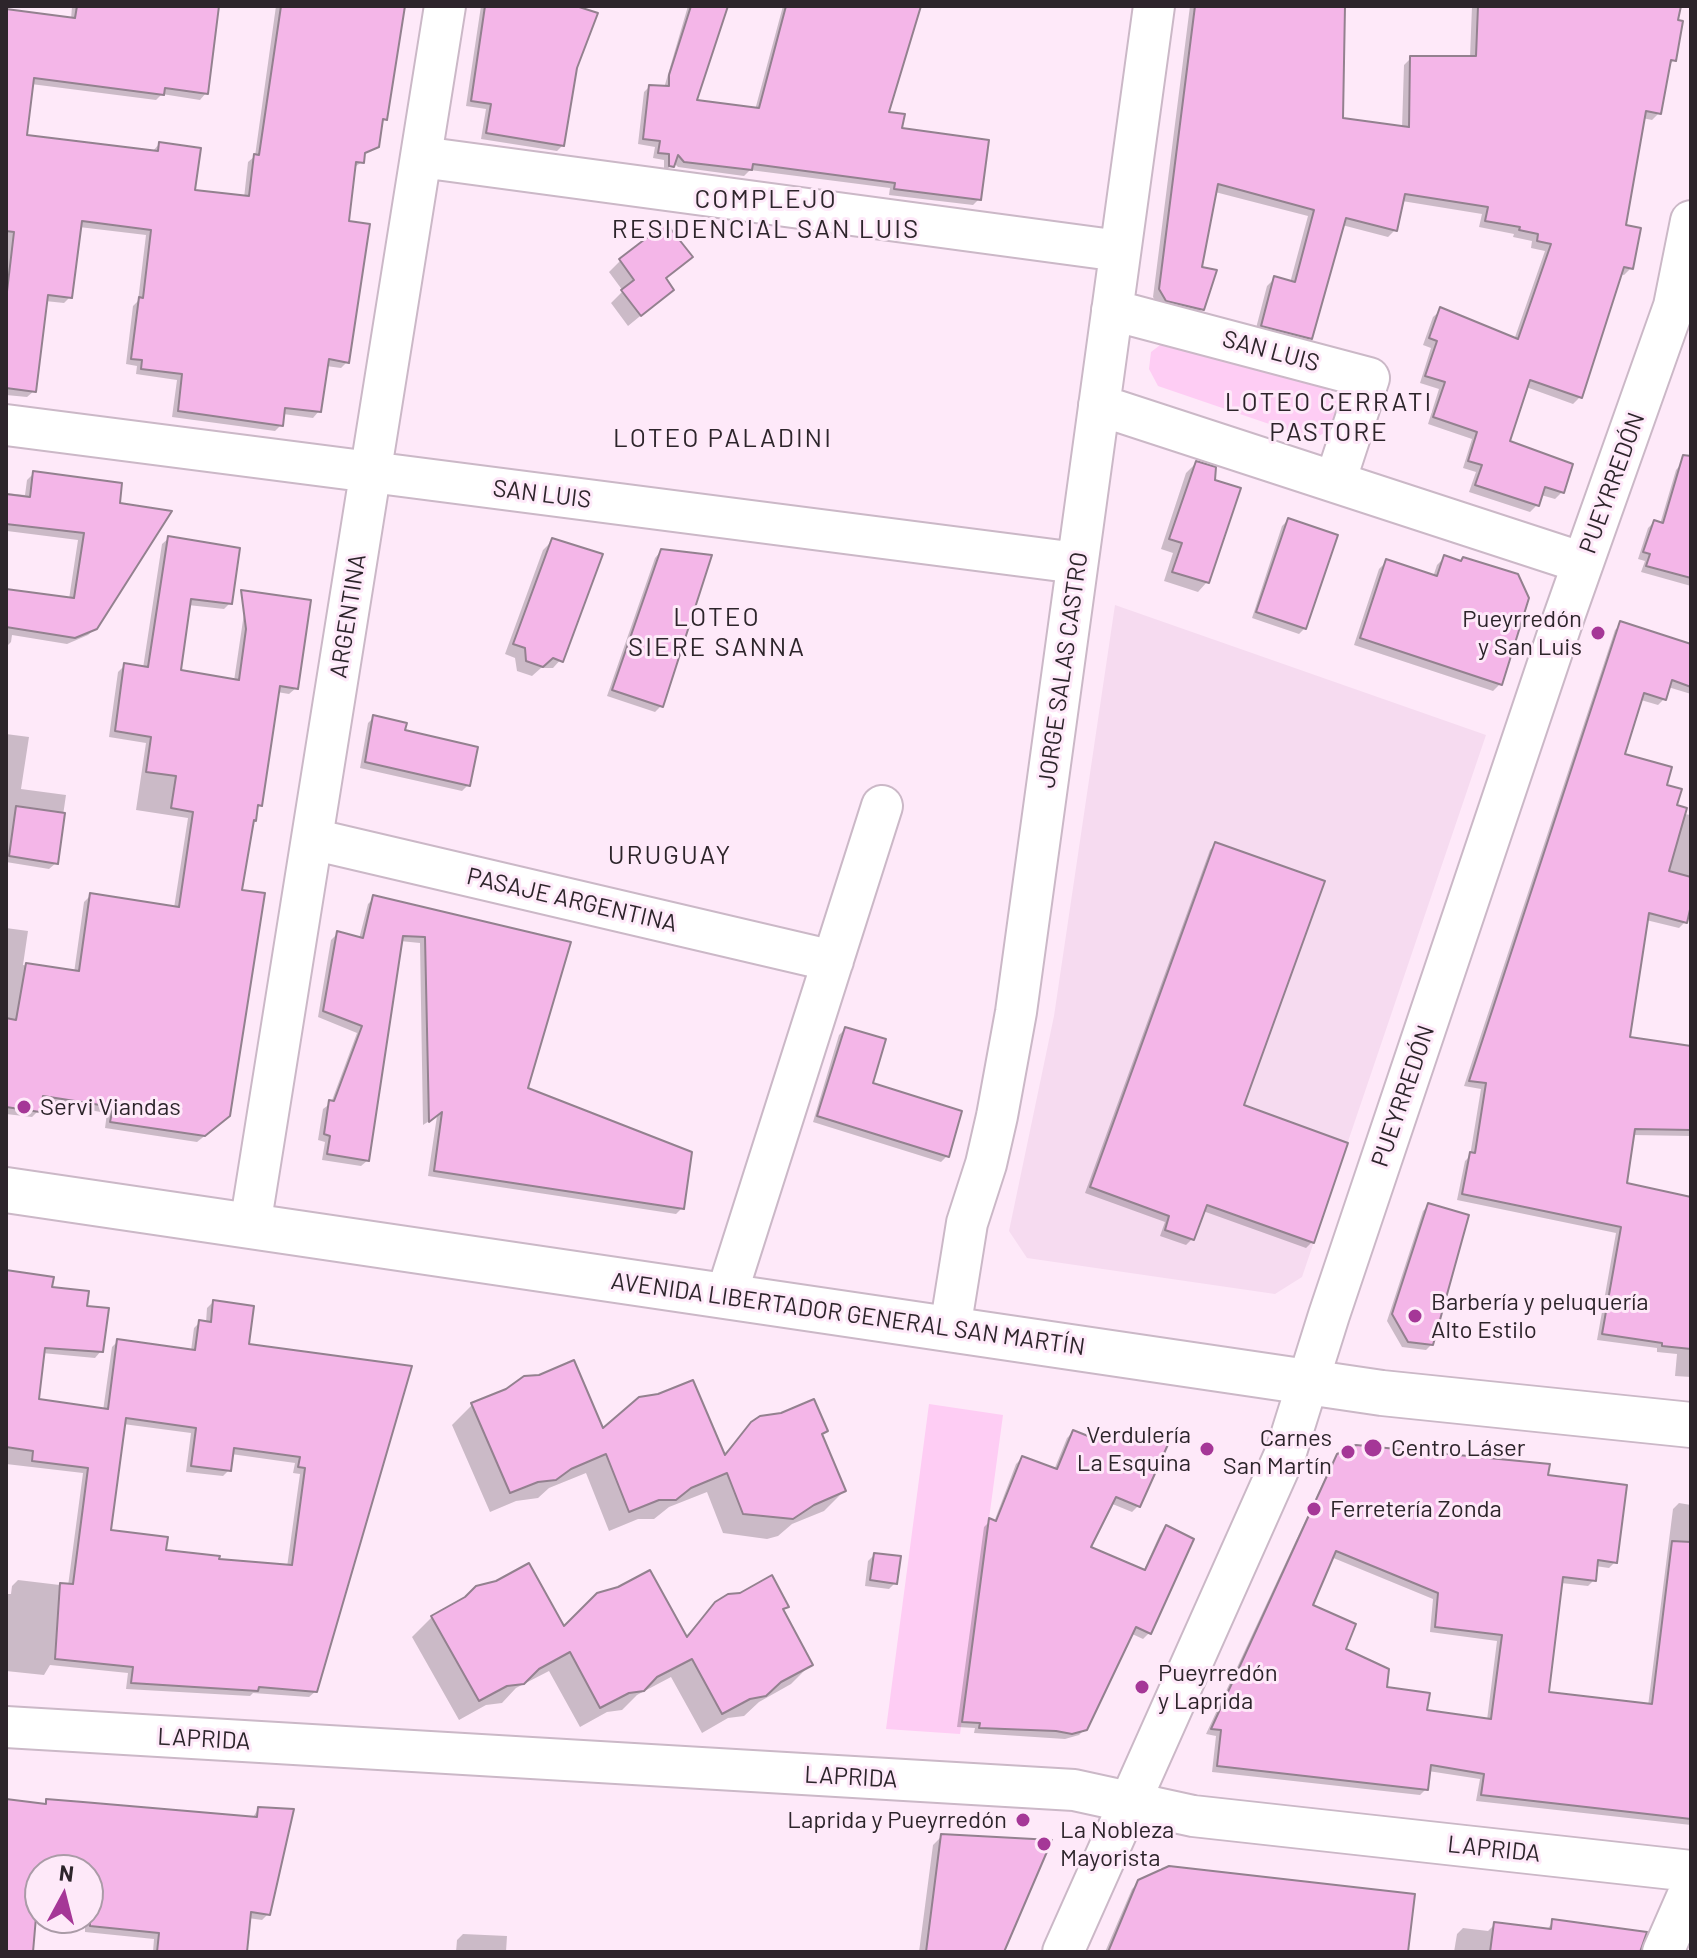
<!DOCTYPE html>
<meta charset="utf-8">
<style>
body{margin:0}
#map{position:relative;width:1697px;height:1958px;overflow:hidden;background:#fee9f9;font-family:Barlow,sans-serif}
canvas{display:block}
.frame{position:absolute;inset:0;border:8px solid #2d252b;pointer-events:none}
.north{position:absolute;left:24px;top:1854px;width:80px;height:80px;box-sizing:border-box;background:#fee9f9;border:2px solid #aa9ba7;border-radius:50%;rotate:7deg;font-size:22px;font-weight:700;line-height:32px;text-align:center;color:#2d252b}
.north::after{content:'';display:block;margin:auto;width:28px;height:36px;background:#a53797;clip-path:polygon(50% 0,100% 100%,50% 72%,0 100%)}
</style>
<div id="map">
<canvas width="1697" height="1958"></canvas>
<div class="frame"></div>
<div class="north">N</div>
</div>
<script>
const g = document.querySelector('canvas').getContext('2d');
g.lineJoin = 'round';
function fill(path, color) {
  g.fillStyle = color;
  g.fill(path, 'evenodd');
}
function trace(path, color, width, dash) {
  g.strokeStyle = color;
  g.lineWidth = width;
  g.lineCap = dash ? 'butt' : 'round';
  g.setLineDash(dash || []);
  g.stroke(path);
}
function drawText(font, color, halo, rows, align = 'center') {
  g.font = font + ' Barlow,sans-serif';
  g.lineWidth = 6;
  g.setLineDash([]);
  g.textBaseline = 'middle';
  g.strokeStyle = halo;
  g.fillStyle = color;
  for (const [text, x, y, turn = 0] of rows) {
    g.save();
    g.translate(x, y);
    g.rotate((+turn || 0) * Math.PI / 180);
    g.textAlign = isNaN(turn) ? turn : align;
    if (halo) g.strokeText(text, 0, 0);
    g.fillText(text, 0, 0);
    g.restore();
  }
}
const built = new Path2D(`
 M1115,605l371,130 -184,542 -27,17 -248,-36 -18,-27 45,-215z`);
const green = new Path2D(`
 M1164,342l166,44 9,16 -9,28 -17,9 -155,-53 -9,-17 2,-17z
 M929,1404l74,11 -43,319 -74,-5z`);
const shadow = new Path2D(`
 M72,6h144l-10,87 -6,7 -38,-6 -6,6 -125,-16 -6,52 128,15 6,-7 34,48 51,6 4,-36 7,-6 21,-150h127l-18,113 -5,4 -3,23 -15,10v6l-9,6 -6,55v139l-6,6 -15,-2 -7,45 -6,7 -30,-4 -2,11 -6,6 -103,-14 5,-37 -41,-6 1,-8 -11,-2 7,-58 5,-5 8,-66 -67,-8 -9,70 -6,6 -19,-2 -11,90 -7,6 -21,-2v-384l65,9z
 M481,6h88l6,62 -12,77 -6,6 -76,-12 5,-30 -20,-3z
 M688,6h38l-32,96 61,8 28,-104h135l-31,108 13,16 79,69 -6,6 -84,-10 1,-7 -140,-18 -6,6 -66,-9 -4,-4 -10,9v-12l-11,-2 2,-11 -17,-3 6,-52 6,-6 14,2z
 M1190,6h153l-2,114 61,8 2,-63 7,-7h59l2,-52h207l-5,54 -6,6 -9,47 -7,7 -10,-2 -18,108 7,42 -7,7 -4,-1 -40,123 -7,7 -47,-17 -19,56 55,49 -7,7 -14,-4 -4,10 -7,7 -61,-20 7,-20 -13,-4 9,-29 -44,-15 11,-35 -19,-6 11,-35 -8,-3 10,-28 8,-7 73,30 31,-89 -14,-3 1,-7 -19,-4 1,-3 -35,-7 3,-13 -80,-13 -7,29 -7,7 -46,-12 -31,113 -8,7 -48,-13 12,-46 7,-7 16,4 18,-67 -93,-24 -16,76 3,41 -7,8 -36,-10 -6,-10z
 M690,257l-26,23 8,10 -44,36 -17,-23 12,-12 -14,-19 11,-11z
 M1196,463l11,119 -9,10 -34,-11 9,-28 -12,-4 25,-76z
 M1682,463l9,3v120l-50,-14 4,-11 -7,-2 10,-31 6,-6 6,2 16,-54z
 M34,473l86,11 -24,144 -8,7 -21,9 -55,-9 -1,7 -5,5v-56l63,8 9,-59 -71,-9 -1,10v-48l19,2 2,-15z
 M1288,520l17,108 -6,6 -47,-16 30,-92z
 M169,538l61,65 -6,6 -36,-4 -9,67 55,9 12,-81 50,88 -7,6 -12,-2 -17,113 -5,5 -15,82 -19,231 -24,19 -92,-14 2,-15 -67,-11 -2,9 -6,6 -26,-3v-186l22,3 -5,34 51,8 10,-71 7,-7 83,13 14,-90 -52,-8 10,-67 -37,-6 9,-65 7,-7 18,3 19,-124z
 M553,540l10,117 -10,11h-12l-9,8 -15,-5 -2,-13 -10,-4 38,-104z
 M661,551v155l-6,6 -48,-16 48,-138z
 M1445,557l15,5 40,122 -7,7 -139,-46 25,-76 8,-8 46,16 4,-12z
 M1621,624l70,22v48l-23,-7 -4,12 -6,6 -17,-5 -19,56 43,31 9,20 10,7 7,1v95l-3,-1 -3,13 -6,6 -33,-8 -18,119 63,9v88l-59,-1 -8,49 67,15v178l-16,-1 2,-22 -20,-2v-4l-60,-8 19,-107 -159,-33 8,-39 5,-5 11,-67 -17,-3 151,-456z
 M374,717l94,68 -6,6 -102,-23 8,-45z
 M6,734l23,3 -8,52 45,6 -10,68 -7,6 -43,-7z
 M1216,844l25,263 104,37 -33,98 -6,6 -103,-37 -11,28 -6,6 -26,-9 5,-14 -80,-29 125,-343z
 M374,898l195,45 -43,147 156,118 -6,6 -248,-38 9,-60 -14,9 -3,-182 -20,-2 -32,219 -7,6 -39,-6 3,-18 -7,-2 5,-31 8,-6 26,-70 -39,-16 13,-77 6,-6 22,5 9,-35z
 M845,1029l26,55 76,72 -6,6 -128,-40 26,-87z
 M1429,1205l3,139 -6,6 -24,-3 -15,-26 36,-110z
 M6,1272l44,16 35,20 16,43 -6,7 -53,-5 -6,47 67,11 9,-64 6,-6 73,10 3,-23 6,-6 6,1 1,-15 6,-6 33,44 163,22 -93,323 -7,6 -56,-4 -3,3 -124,-7 2,-16 -78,-8 -6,10 -38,-4v-77h5l1,-8 6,-6 50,6 15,-113 -77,-9zM123,1424l68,9 -5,39 37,4 6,-6 2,-16 64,9 -2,10 7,1 -13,93 -70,-6 -53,-9 -55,-20z
 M472,1405l251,50 29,-32 74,8 -5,5 23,55 -20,20 -32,13 -14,12 -11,3 -44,-6 -16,-41 -38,15 -15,12h-16l-29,12 -23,-58 -37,15 -11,10 -22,3 -26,11 -38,-87z
 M1097,1431l41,75 -6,6 -22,-9 -21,45 54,24 17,-38 6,-6 -17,105 -6,6 -13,-6 -45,96 -6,6 -14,4 -91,-6 1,-5 -18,-1 27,-200 6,-6 4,1 22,-58 6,-6 32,12 13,-32 6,-6 16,7z
 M1338,1456l208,21 69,85 -6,6 -14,-2 -1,14 -6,6 -27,-3 -15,110 102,13 25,-197 6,-6 12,2v320l-215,-24 4,-22 -52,-8 -2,18 -6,6 -208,-23 4,-36 -10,-2 126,-271zM1331,1557l102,42 -3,33 67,9 -10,79 -62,-9 -40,-23 -42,-38 -33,-44z
 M874,1555l21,28 -6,6 -24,-3 3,-25z
 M716,1603l70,3 -4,5 29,53 -20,20 -32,18 -15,14 -16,2 -26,15 -31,-56 -34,18 -15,15 -15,2 -27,15 -31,-56 -33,17 -14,15 -16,2 -27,15 -47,-83 20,-20 253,20z
 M6,1800l37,6 4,-5 205,18 6,-10 10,105 -6,6 -14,-2 -3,34h-92l1,-13 -69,-7v-7l-52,-3 -27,-36zM40,1870h48v48h-48z
 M942,1836l60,116h-83l14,-107z
 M1139,1882l151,70h-185l27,-63z
 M1553,1921l64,31h-163l3,-18 6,-6 25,3 7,-7 52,6z
 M463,1934l44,2 -1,16h-50l1,-12z`);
const building = new Path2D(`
 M77,6h142l-11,88 -43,-6 -1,7 -130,-17 -7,57 131,16 1,-9 42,6 -6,42 54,6 5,-42 5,1 22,-149h124l-18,114 -4,-1 -4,28 -14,6 -1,10 -8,-1 -7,59 21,3 -21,139 -20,-4 -8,53 -36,-4 -2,18 -105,-15 4,-37 -41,-5 1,-9 -11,-1 8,-62 4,1 8,-68 -69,-9 -10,77 -24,-3 -12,97 -30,-4v-88l8,-68 -8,-1v-222l69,9z
 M485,6h91l22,7 -21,55 -13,78 -78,-13 5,-29 -20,-3z
 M691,6h37l-31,94 62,8 27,-102h135l-32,106 16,2 -3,14 87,12 -8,60 -87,-11 1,-6 -142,-19 -1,6 -68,-8 -6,-7 -4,12 -5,-1v-12l-11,-1 2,-12 -17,-2 6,-54 20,1v-11z
 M1195,6h150l-2,112 66,9 1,-71h66l2,-50h203l-3,14 5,1 -7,40 -5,-1 -10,54 -15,-3 -20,114 15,3 -8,41 -9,-2 -42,131 -52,-18 -20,61 63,23 -9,29 -19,-6 -6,19 -64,-21 7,-20 -14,-4 9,-29 -44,-15 12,-35 -20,-6 12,-35 -8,-3 11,-31 78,32 33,-95 -14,-3 1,-7 -19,-4 1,-3 -35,-6 3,-14 -83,-13 -8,37 -51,-13 -34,121 -51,-13 13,-50 21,6 19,-72 -96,-26 -16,83 15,3 -13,40 -38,-9 -7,-12z
 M666,223l27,34 -27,21 8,12 -33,26 -20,-26 13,-10 -15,-21z
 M1683,455l8,1v122l-45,-12 4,-12 -7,-2 11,-32 9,3z
 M1196,461l20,6 -1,13 26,8 -32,95 -37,-11 10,-29 -13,-4z
 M33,471l89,12 -2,20 52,8 -75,118 -22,9 -69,-11v-38l68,9 10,-65 -78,-9v-30l24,3z
 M1288,518l50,17 -32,94 -50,-17z
 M168,536l72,12 -8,56 -41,-5 -10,71 58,10 7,-51 -5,-39 70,10 -13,89 -18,-3 -18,120 -4,-1 -2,16 -2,-1 -12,70 23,3 -35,223 -25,20 -95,-14 3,-15 -70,-11 -3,16 -34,-5v-89l10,2 10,-57 53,8 11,-78 89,14 14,-95 -22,-4 5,-32 -30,-4 5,-35 -36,-6 9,-68 24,4z
 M552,538l51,16 -40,108 -10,-4 -10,9 -17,-6 -1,-13 -12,-4z
 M661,549l51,6 -49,152 -51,-17z
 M1444,555l17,6 2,-4 55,17 11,24 -27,87 -142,-47 26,-79 51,17z
 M1620,621l71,23v43l-19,-7 -6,20 -22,-7 -19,61 47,13 -5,18 15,4 -5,16 10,3 -18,63 22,6v28l-4,18 -38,-10 -19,124 61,9v84l-56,-1 -8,54 64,14v152l-29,-3v-3l-60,-9 19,-107 -159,-33 8,-42 5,1 11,-70 -17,-2z
 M373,715l34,8 -2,7 73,17 -8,39 -105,-24z
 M16,806l49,7 -7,51 -49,-8z
 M1215,842l110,39 -81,224 104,38 -34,100 -107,-38 -13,35 -29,-10 4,-14 -79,-29z
 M373,895l198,47 -43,146 164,64 -8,57 -250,-38 8,-59 -13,10 -4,-185 -22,-1 -34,225 -42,-7 3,-18 -6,-2 5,-34 5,1 28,-75 -39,-15 14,-80 26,7z
 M845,1027l41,12 -13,44 89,28 -13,46 -132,-41z
 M1428,1203l41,12 -36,130 -25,-3 -16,-28z
 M6,1270l48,7 -2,10 37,4 -2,15 22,2 -6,44 -58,-4 -6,51 69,10 9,-70 78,11 4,-30 12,2 2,-22 41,6 -5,38 163,22 -95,326 -58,-5 -1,4 -127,-8 2,-16 -78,-8 5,-76 13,1 15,-116 -56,-7 1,-10 -27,-4zM126,1418l70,10 -5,38 40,5 3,-23 66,9 -2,10 7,1 -13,97 -73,-6 1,-3 -54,-6 2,-13 -57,-7z
 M574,1360l29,68 36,-31 19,-3 35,-14 32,75 26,-33 9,-6 21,-3 33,-14 14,32 -6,3 24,57 -32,14 -21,14 -50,-5 -16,-41 -36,15 -15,12h-17l-30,12 -23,-58 -35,15 -15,11 -18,2 -28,11 -39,-90 35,-14 18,-13 15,-1z
 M1096,1429l74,11 -30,67 -24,-10 -25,50 54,23 21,-45 28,14 -43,95 -15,-7 -49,103 -15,4 -16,-3 -77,-3 1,-5 -18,-1 27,-204 7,3 26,-65 35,13 16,-39 20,8z
 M1356,1445l194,19 -2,11 79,10 -10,78 -19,-3 -2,21 -33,-4 -14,115 103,12 20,-163 19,1v277l-210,-24 3,-21 -53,-9 -3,25 -211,-24 4,-36 -10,-1 126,-275zM1336,1551l102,42 -3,34 67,8 -11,84 -64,-9 3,-17 -43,-6 2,-18 -43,-20 10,-25 -43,-19z
 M874,1553l27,3 -4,28 -27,-4z
 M529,1563l35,63 33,-33 21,-6 32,-17 37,67 28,-35 13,-8 12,-1 32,-18 17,32 -6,2 30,56 -32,17 -15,14 -16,3 -28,15 -30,-55 -35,18 -13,14 -15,2 -29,15 -30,-56 -31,17 -15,15 -17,2 -28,15 -48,-85 34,-19 11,-11 20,-5z
 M6,1799l40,5v-5l37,3 174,15 1,-10 36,2 -24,106 -19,-3 -4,40h-90l2,-19 -69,-7v-6l-34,-2h32v-48h-48v47h-4l-3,35h-27z
 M941,1834l111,6 -48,112h-78z
 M1169,1866l246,28 -7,58h-300l30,-72z
 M1552,1919l95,13 -7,20h-150l4,-30 57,7z`);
const minor = new Path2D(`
 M421,157l699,94
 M1112,310l257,68 -34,104
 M1099,405l484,158
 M6,425l1071,138
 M312,839l521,122
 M250,1226l195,-1220
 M726,1296l156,-490
 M950,1329l17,-106 19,-59 11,-48 19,-104 138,-1006
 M6,1727l1068,63 119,26 498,55
 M1063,1952l223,-500 43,-137 232,-690 113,-319 17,-85
 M1663,1952l28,-64`);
const major = new Path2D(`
 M6,1190l1376,203 309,32`);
const markers = [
 [1598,633,8,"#a53797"],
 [24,1107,8,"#a53797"],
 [1415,1316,8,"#a53797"],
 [1373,1448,10,"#a53797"],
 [1207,1449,8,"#a53797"],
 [1348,1452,8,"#a53797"],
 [1314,1509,8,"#a53797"],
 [1142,1687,8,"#a53797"],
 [1023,1820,8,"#a53797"],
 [1044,1844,8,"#a53797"]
];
const streetNames = [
 ["SAN LUIS",1271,351,15],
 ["PUEYRREDÓN",1612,483,-70],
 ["SAN LUIS",542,494,7],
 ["ARGENTINA",348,616,-81],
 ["JORGE SALAS CASTRO",1063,670,-82],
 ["PASAJE ARGENTINA",572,900,13],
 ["PUEYRREDÓN",1403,1096,-71],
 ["AVENIDA LIBERTADOR GENERAL SAN MARTÍN",848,1314,8],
 ["LAPRIDA",204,1739,3],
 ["LAPRIDA",851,1777,3],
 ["LAPRIDA",1494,1849,6]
];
const poiNames = [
 ["Pueyrredón",1582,619,"right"],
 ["y San Luis",1582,647,"right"],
 ["Servi Viandas",40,1107],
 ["Barbería y peluquería",1431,1302],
 ["Alto Estilo",1431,1330],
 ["Verdulería",1191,1435,"right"],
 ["La Esquina",1191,1463,"right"],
 ["Carnes",1332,1438,"right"],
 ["San Martín",1332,1466,"right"],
 ["Centro Láser",1391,1448],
 ["Ferretería Zonda",1330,1509],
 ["Pueyrredón",1158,1673],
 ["y Laprida",1158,1701],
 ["Laprida y Pueyrredón",1007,1820,"right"],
 ["La Nobleza",1060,1830],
 ["Mayorista",1060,1858]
];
const neighbourhoodNames = [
 ["COMPLEJO",766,199],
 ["RESIDENCIAL SAN LUIS",766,229],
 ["LOTEO CERRATI",1329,402],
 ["PASTORE",1329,432],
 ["LOTEO PALADINI",723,438],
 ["LOTEO",717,617],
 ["SIERE SANNA",717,647],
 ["URUGUAY",670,855]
];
fill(built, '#f6dbf0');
fill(green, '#fecdf4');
fill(shadow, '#0003');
fill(building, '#f4b6e8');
trace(building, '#93818f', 2);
trace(minor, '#cbb8c7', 44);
trace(major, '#cbb8c7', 48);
trace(minor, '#fff', 40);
trace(major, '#fff', 44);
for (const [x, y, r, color] of markers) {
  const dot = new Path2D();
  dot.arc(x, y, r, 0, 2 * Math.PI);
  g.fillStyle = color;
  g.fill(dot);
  trace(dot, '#fee9f9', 3);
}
drawText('24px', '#2d252b', '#fee9f9', streetNames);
drawText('24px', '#2d252b', '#fee9f9', poiNames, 'left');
g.letterSpacing = '2px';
drawText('26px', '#2d252b', '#fee9f9', neighbourhoodNames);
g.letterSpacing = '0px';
</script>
